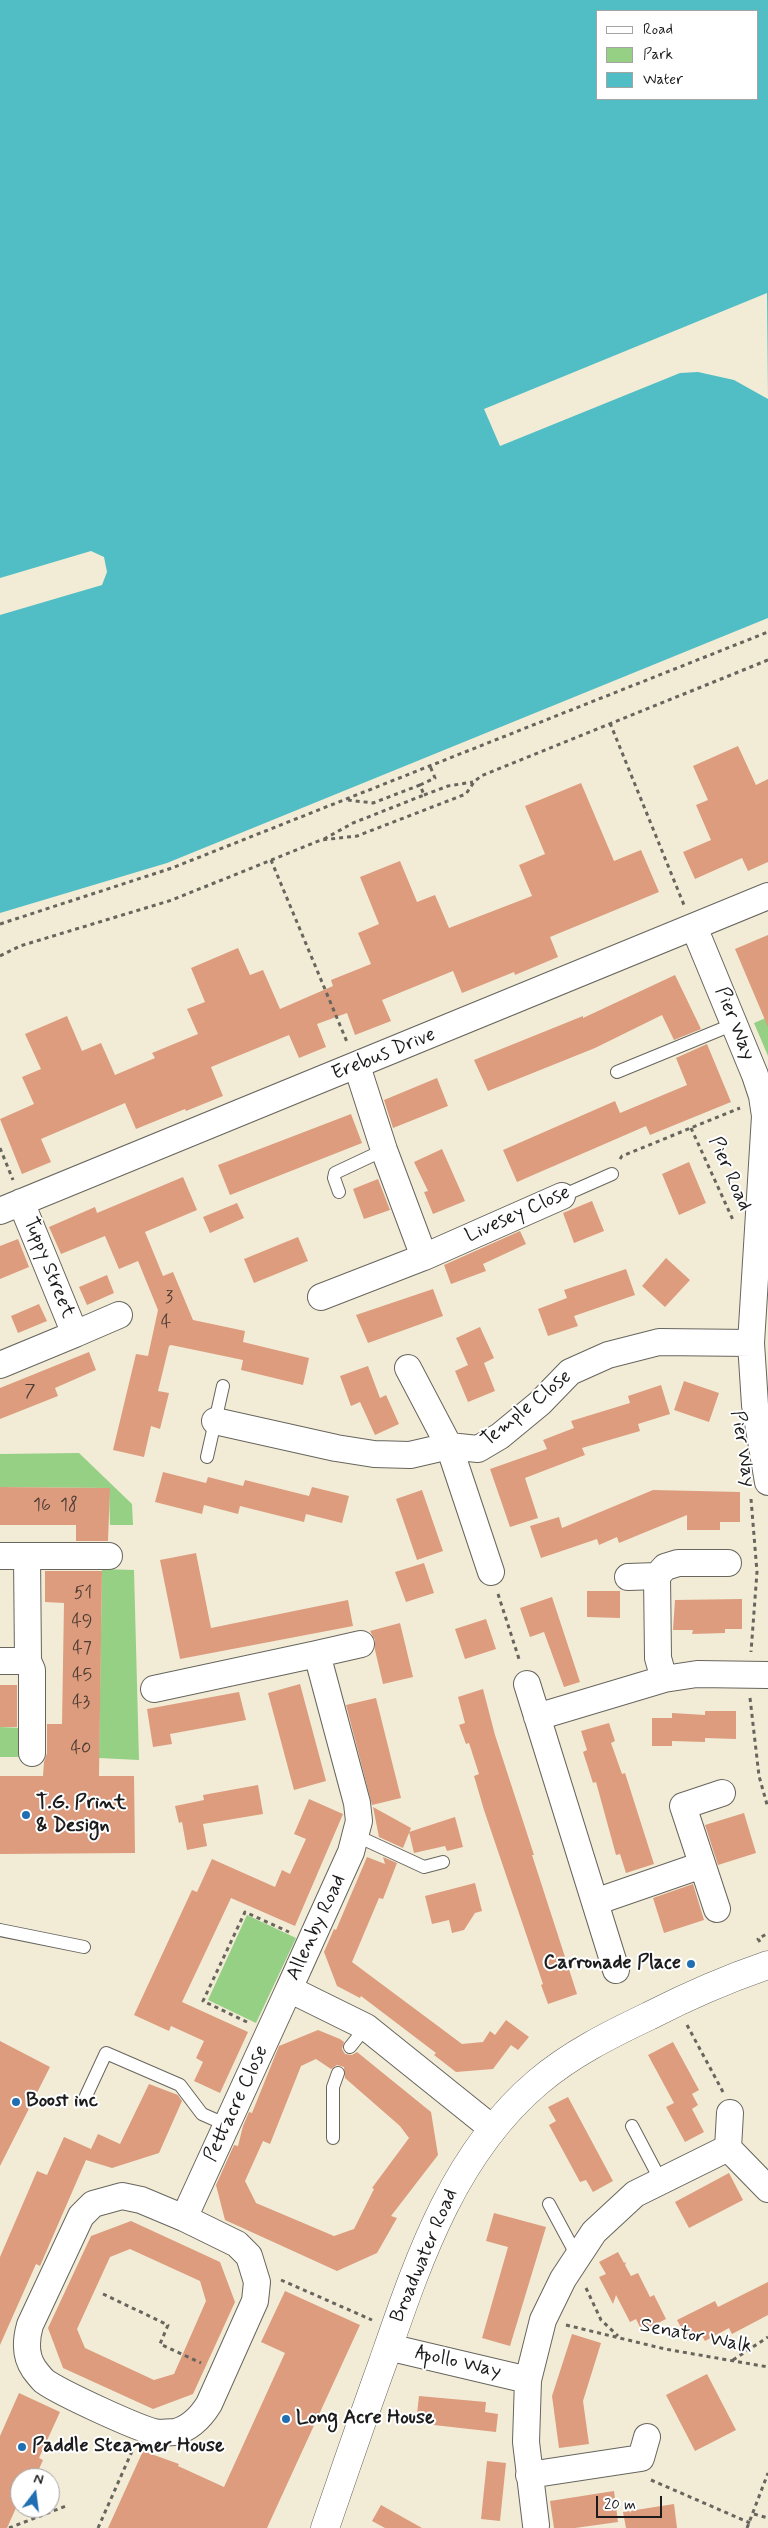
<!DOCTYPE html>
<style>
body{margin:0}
#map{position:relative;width:768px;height:2528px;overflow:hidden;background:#f2ecd7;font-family:Mynerve,sans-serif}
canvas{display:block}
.legend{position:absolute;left:596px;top:10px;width:162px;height:90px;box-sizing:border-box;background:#fff;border:1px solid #a4a4a4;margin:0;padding:6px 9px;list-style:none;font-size:15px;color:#1c1c1c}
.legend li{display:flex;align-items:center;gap:10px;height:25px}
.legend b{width:25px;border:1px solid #a4a4a4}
.north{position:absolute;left:10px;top:2468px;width:50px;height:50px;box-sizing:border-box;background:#fff;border:1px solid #a4a4a4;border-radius:50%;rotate:15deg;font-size:14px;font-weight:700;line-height:20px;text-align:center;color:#1c1c1c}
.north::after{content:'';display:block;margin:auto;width:18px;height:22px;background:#1f6fb2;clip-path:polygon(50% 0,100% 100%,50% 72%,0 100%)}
.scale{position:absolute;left:596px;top:2496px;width:66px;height:22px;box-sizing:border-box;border:2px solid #1c1c1c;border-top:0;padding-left:6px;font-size:15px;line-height:18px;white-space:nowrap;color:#1c1c1c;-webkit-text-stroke:4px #fff;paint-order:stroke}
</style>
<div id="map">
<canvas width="768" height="2528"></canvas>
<ul class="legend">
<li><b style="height:6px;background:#fff"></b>Road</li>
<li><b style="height:14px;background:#95d085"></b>Park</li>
<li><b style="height:14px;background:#50bec4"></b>Water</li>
</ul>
<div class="north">N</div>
<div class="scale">20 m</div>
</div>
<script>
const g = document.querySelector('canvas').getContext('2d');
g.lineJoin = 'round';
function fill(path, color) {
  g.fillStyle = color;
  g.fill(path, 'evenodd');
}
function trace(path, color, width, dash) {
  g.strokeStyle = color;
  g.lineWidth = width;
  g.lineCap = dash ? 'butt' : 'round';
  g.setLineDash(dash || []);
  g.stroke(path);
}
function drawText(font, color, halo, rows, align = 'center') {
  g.font = font + ' Mynerve,sans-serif';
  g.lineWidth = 4;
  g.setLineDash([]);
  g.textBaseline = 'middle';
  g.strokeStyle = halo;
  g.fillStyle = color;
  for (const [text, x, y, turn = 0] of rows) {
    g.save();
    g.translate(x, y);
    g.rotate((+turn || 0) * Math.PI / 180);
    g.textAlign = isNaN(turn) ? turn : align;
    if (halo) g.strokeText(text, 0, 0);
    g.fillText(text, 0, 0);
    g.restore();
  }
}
const green = new Path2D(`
 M768,1017v39l-14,-33z
 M79,1453l53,51 1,21h-23l-1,-37 -109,-1v-33z
 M102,1569l32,1 5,190 -40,-2z
 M0,1727l22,1 -1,29h-21z
 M247,1915l49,23 -40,85 -48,-23z`);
const water = new Path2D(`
 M0,0h768v618l-601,245 -167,50zM597,11h160v88h-160z`);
const pier = new Path2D(`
 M767,293l1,106 -34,-19 -36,-8 -18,1 -180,73 -16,-37z
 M91,551l13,6 3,15 -5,13 -102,30v-37z`);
const building = new Path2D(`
 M738,746l18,39 12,-6v83l-20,9 -6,-13 -47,21 -12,-27 28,-12 -15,-35 12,-5 -15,-34z
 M581,783l33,78 27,-11 18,42 -109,45 8,20 -43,18 -1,-3 -52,21 -9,-22 -71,29 9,21 -36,14 -8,-22 -30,11 9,23 -27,11 -10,-23 -78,32 12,29 -37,15 -1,-2 -49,20 -11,-26 -84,36 10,23 -29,12 -22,-55 34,-15 -12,-27 19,-8 -16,-35 42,-18 15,35 19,-8 14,32 40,-17 -3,-5 46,-19 -11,-25 18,-7 -14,-34 47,-20 12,27 13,-5 17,39 53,-23 -2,-6 40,-16 -13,-31 21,-9 -19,-47 40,-16 17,41 18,-7 14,33 83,-32 -13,-31 26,-11 -20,-48z
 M768,935v92l-33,-78z
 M675,975l26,54 -27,11 -12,-25 -67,33 -107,43 -14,-31 109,-44v2z
 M707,1044l24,58 -81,33 -4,-9 -129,56 -14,-32 112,-49 5,12 67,-28 -11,-27z
 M437,1078l11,28 -55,22 -9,-28z
 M351,1114l11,29 -132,52 -12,-30z
 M442,1149l23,52 -32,13 -9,-22 4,-1 -14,-29z
 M689,1162l17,41 -27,12 -17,-41z
 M183,1177l14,33 -52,22 18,44 10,-4 20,48 52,11 -2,11 66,16 -6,27 -62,-15 2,-10 -72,-15 -2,1 -11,45 11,2 -9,36 -9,-3 -7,31 -31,-7 23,-96 12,2 10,-46 -20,-49 -19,8 -14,-33 -44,18 -12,-27 46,-20 2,6z
 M378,1179l12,31 -26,9 -11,-30z
 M592,1201l12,30 -30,12 -11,-30z
 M237,1203l7,15 -34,15 -7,-16z
 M520,1231l6,13 -43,20 3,7 -35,13 -7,-19z
 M298,1237l10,24 -54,22 -10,-24z
 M18,1239l11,28 -29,12v-33z
 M666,1258l24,22 -25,27 -23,-21z
 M626,1269l9,26 -61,21 4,10 -30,10 -10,-27 29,-11 -3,-8z
 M107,1275l7,18 -27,12 -8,-18z
 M433,1289l10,27 -75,27 -12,-28z
 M39,1304l8,17 -29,12 -7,-17z
 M480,1327l14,31 -10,5 11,28 -27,11 -13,-31 13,-6 -12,-27z
 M89,1352l7,18 -41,18 3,8 -58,23v-31z
 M368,1366l12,32 6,-3 13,29 -24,11 -15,-33 -9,4 -11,-30z
 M684,1381l35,12 -10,29 -35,-12z
 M661,1385l9,29 -32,10 2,7 -58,17 3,7 -60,23 13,40 -28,9 -20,-58 57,-20 -4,-9 31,-12 -3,-7 59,-18 -2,-7z
 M163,1472l43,11 2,-6 35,9 2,-6 64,16 3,-9 37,9 -7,27 -36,-9 -2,8 -64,-16 -2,8 -34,-9 -2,9 -47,-12z
 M0,1487l110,1 -2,53h-32v-16h-76z
 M422,1490l21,61 -26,9 -21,-61z
 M653,1490l87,2v30h-20v8h-33v-15l-68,28 -2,-6 -18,8 -2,-6 -56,19 -11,-32 29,-9 3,11z
 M196,1553l15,75 137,-28 5,26 -173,33 -20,-99z
 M424,1563l10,30 -28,9 -11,-30z
 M45,1571h57l-3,205h35l1,77 -135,1v-78h43l1,-14 3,-9v-29h15l2,-121 -19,-1z
 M587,1591h33v27l-33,-1z
 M552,1597l28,85 -16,5 -20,-55 -14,5 -10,-29z
 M742,1599v30h-17v4l-33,1 1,-4h-20l2,-30z
 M486,1619l10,30 -31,10 -10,-30z
 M400,1623l13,54 -30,7 -8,-34v-10l-5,-9z
 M300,1684l26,97 -32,9 -26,-97z
 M0,1685h17v42h-17z
 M483,1689l12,46 39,120h-2l45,139 -29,10 -7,-19 2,-1 -59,-174 -10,-34 5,-2 -10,-31 -3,1 -7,-19 6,-2 -7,-26z
 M239,1692l7,28 -76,14 2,10 -19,3 -6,-38z
 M376,1698l25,100 -29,7 -26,-100z
 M705,1711h31v28l-31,-1v4l-33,-1v5h-20v-28h20v-5l33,2z
 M609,1723l6,18 -4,2 11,31 3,-1 29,91 -28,9 -6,-19 -4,1 -20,-73 -3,1 -10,-31 4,-2 -6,-19z
 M258,1785l5,29 -60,10 4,22 -20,4 -5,-28 -3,1 -4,-17 29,-6 -1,-5z
 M309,1799l34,15 -48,112 -64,-28 -49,104 66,30 -28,61 -26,-12 9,-19 -7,-4 8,-17 -33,-15 -2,5 -35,-16 58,-125 5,2 15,-33 63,28 7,-17 8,4 16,-35 -12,-5z
 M373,1807l38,21 -8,20 -24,-11z
 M744,1813l12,40 -38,12 -13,-40z
 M455,1817l8,30 -16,4 -2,-5 -31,7 -5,-21z
 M367,1857l18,7 -2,-7 14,6 -14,36 -4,-1 -27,64 110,82 21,-2 7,-11 5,4 11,-15 23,17 -11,13 -7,-5 -18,24 -37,3 -22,-17 2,-2 -75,-57 -1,2 -23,-12 -13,-34 10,-23 2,1z
 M475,1883l7,28 -7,2 -11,17 -12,3 -3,-13 -17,4 -7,-28z
 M693,1884l11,36 -40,13 -11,-35z
 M318,2030l22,9 4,3 -2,7 3,5 7,1 5,-3 74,60 7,43 -47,61 6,2 -20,35 -40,18 -112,-51 -9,-35 18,-40 4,1 5,-20 6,-14 3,1 27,-67zM316,2059l15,10 6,-4 7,2 1,11 55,48 9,12 -37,50 2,1 -20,40 -20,7 -78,-33 -11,-22 18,-40 7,3 31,-78z
 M0,2041l50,26 -50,99z
 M673,2042l26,48 -7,4 6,11 -6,4 12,23 -19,10 -19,-35 8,-4 -26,-48z
 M149,2084l29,11 4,6 -23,52 -47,15 -26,-8 -46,106 -4,-2 -36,81v-88l37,-86 10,4 17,-38 27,12 7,-15 22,10z
 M568,2097l45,84 -20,11 -7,-12 -6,2 -31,-57 7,-4 -8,-14z
 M729,2173l14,27 -54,28 -14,-26z
 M494,2213l52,14 -36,119 -28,-8 26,-91 -22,-6z
 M131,2221l89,41 15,40 -42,92 -40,15 -90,-41 -15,-40 43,-92zM130,2249l70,32 6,20 -32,73 -20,6 -69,-32 -8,-19 33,-72z
 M618,2252l6,11 2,-1 -1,3 6,11 7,-3 12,24 4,-2 12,24 -24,12 -6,-12 -6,3 -14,-27 -3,9 -14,-27 7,-3 -7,-12z
 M768,2282v33l-36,19 -3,-6 -24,13 -4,-7 -13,7 -11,-21 38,-19 3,6z
 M285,2291l75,34 -93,203h-159l35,-77 36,13 -1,2 46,21 61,-134 -24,-11z
 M572,2334l29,9 -18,58 6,43 -30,4 -7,-52z
 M707,2374l29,56 -41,21 -29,-56z
 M19,2393l41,19 -21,46 4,2 -8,18h-15v21l-13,29h-7v-92z
 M419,2396l67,6 -1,10 13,2 -2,18 -80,-9z
 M487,2461l19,2 -6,58 -19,-2z
 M614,2491l4,31 -43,6h-21l-4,-27z
 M674,2504l3,24h-51l-3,-16z
 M381,2505l41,23h-37l-13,-7z`);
const path = new Path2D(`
 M610,723l74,182
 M420,785l15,-7 -5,-12
 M424,795l24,-9 25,-4
 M324,839l29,-16 71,-28 -4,-10 -47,18 -25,-3
 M271,860l76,182
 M0,924l172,-56 596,-236
 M0,956l20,-10 152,-46 149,-60 36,-4 109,-42 8,-12 7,-6 287,-116
 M691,1128l42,92
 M0,1148l13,32
 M620,1159l2,-3 118,-48
 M751,1499l6,73 -6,80
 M498,1594l22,68
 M750,1698l9,78 9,32
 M760,1942l-2,-3 10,-6
 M247,2022l-44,-21 42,-89 44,20
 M687,2025l36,67
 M281,2280l91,40
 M586,2288l15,32 17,16
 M103,2294l65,31 -8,19 41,19
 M566,2325l99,24 103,18
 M733,2360l35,-23
 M651,2480l99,43
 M754,2514l14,4
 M9,2528l57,-22
 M98,2528l35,-79
 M747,2528l21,-55`);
const service = new Path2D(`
 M617,1072l117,-48
 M339,1192l-5,-14 1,-5 49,-23
 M562,1196l50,-22
 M207,1457l16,-71
 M357,1836l67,31 19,-5
 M0,1930l84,17
 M350,2047l16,-20
 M86,2096l20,-43 74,32 22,29 25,11
 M632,2126l29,55
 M333,2138v-51l5,-14
 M549,2204l28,52`);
const minor = new Path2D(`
 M694,927l61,148 7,21 3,20 -14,227 4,62 13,77
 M357,1066l27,84 40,107
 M0,1211l768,-315
 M321,1297l103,-40 138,-61
 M75,1334l44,-19
 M0,1365l75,-31 -54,-132
 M408,1368l41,78 42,126
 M215,1421l121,27 38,6 36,1 39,-9 29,3 22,-13 40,-33 30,-31 38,-17 51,-13 92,1
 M0,1556h109
 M27,1556l1,105 4,9v83
 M628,1577l29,-1
 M317,1654l44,-10
 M0,1661h28
 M664,1679l-6,-21 -1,-82 8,-9 13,-4h50
 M527,1684l89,286
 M154,1689l163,-35 40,149 2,18 -8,31 -62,137 77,38 127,102
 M537,1717l127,-38 33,-5 71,1
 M595,1902l107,-37
 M717,1909l-34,-103 39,-13
 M730,2113l-2,35 40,41
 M122,2196l19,4 43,18 53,26 12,12 8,26 -2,19 -46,103c-8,13 -18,24 -34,28 -5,0 -11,1 -16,1 -17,-2 -100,-41 -115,-52 -3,-3 -7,-8 -10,-12 -9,-13 -8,-30 -4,-44l51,-109 12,-12z
 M184,2218l105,-229
 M388,2347l140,33
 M529,2475l112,-17 6,-21
 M536,2525l-10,-83 2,-62 15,-60 20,-41 31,-47 41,-38 93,-46`);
const tertiary = new Path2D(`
 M325,2528c19,-55 38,-111 58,-166 35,-101 70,-208 155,-280 33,-28 71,-47 111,-66 39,-20 78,-37 119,-51`);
const markers = [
 [26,1815,5,"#1f6fb2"],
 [691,1964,5,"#1f6fb2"],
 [16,2102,5,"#1f6fb2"],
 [286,2419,5,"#1f6fb2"],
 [22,2447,5,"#1f6fb2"]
];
const numberNames = [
 ["3",169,1298],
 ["4",166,1323],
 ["7",30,1392],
 ["16",42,1506],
 ["18",69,1506],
 ["51",83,1594],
 ["49",82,1622],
 ["47",82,1649],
 ["45",82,1676],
 ["43",81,1703],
 ["40",81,1749]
];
const streetNames = [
 ["Pier Way",734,1024,68],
 ["Erebus Drive",384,1055,-22],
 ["Pier Road",729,1174,66],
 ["Livesey Close",518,1215,-24],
 ["Tuppy Street",48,1268,68],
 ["Temple Close",527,1409,-39],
 ["Pier Way",742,1449,81],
 ["Allenby Road",317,1928,-65],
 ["Pettacre Close",237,2104,-65],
 ["Broadwater Road",425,2256,-67],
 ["Senator Walk",696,2337,11],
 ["Apollo Way",458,2363,13]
];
const poiNames = [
 ["T.G. Print",36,1804],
 ["& Design",36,1827],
 ["Carronade Place",681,1964,"right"],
 ["Boost inc",26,2102],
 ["Long Acre House",296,2419],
 ["Paddle Steamer House",32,2447]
];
fill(green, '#95d085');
fill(water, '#50bec4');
fill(pier, '#f2ecd7');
fill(building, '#dc9c7d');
trace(service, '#67655d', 14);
trace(minor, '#67655d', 28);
trace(tertiary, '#67655d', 29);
trace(path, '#67655d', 3, [4, 4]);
trace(service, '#fff', 12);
trace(minor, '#fff', 26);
trace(tertiary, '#fff', 28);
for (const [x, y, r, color] of markers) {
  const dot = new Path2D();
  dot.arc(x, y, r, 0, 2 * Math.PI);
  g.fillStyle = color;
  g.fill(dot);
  trace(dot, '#fff', 2);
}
drawText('18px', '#4c3c34', null, numberNames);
drawText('20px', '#1c1c1c', '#fff', streetNames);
drawText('bold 20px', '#1c1c1c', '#fff', poiNames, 'left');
</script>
